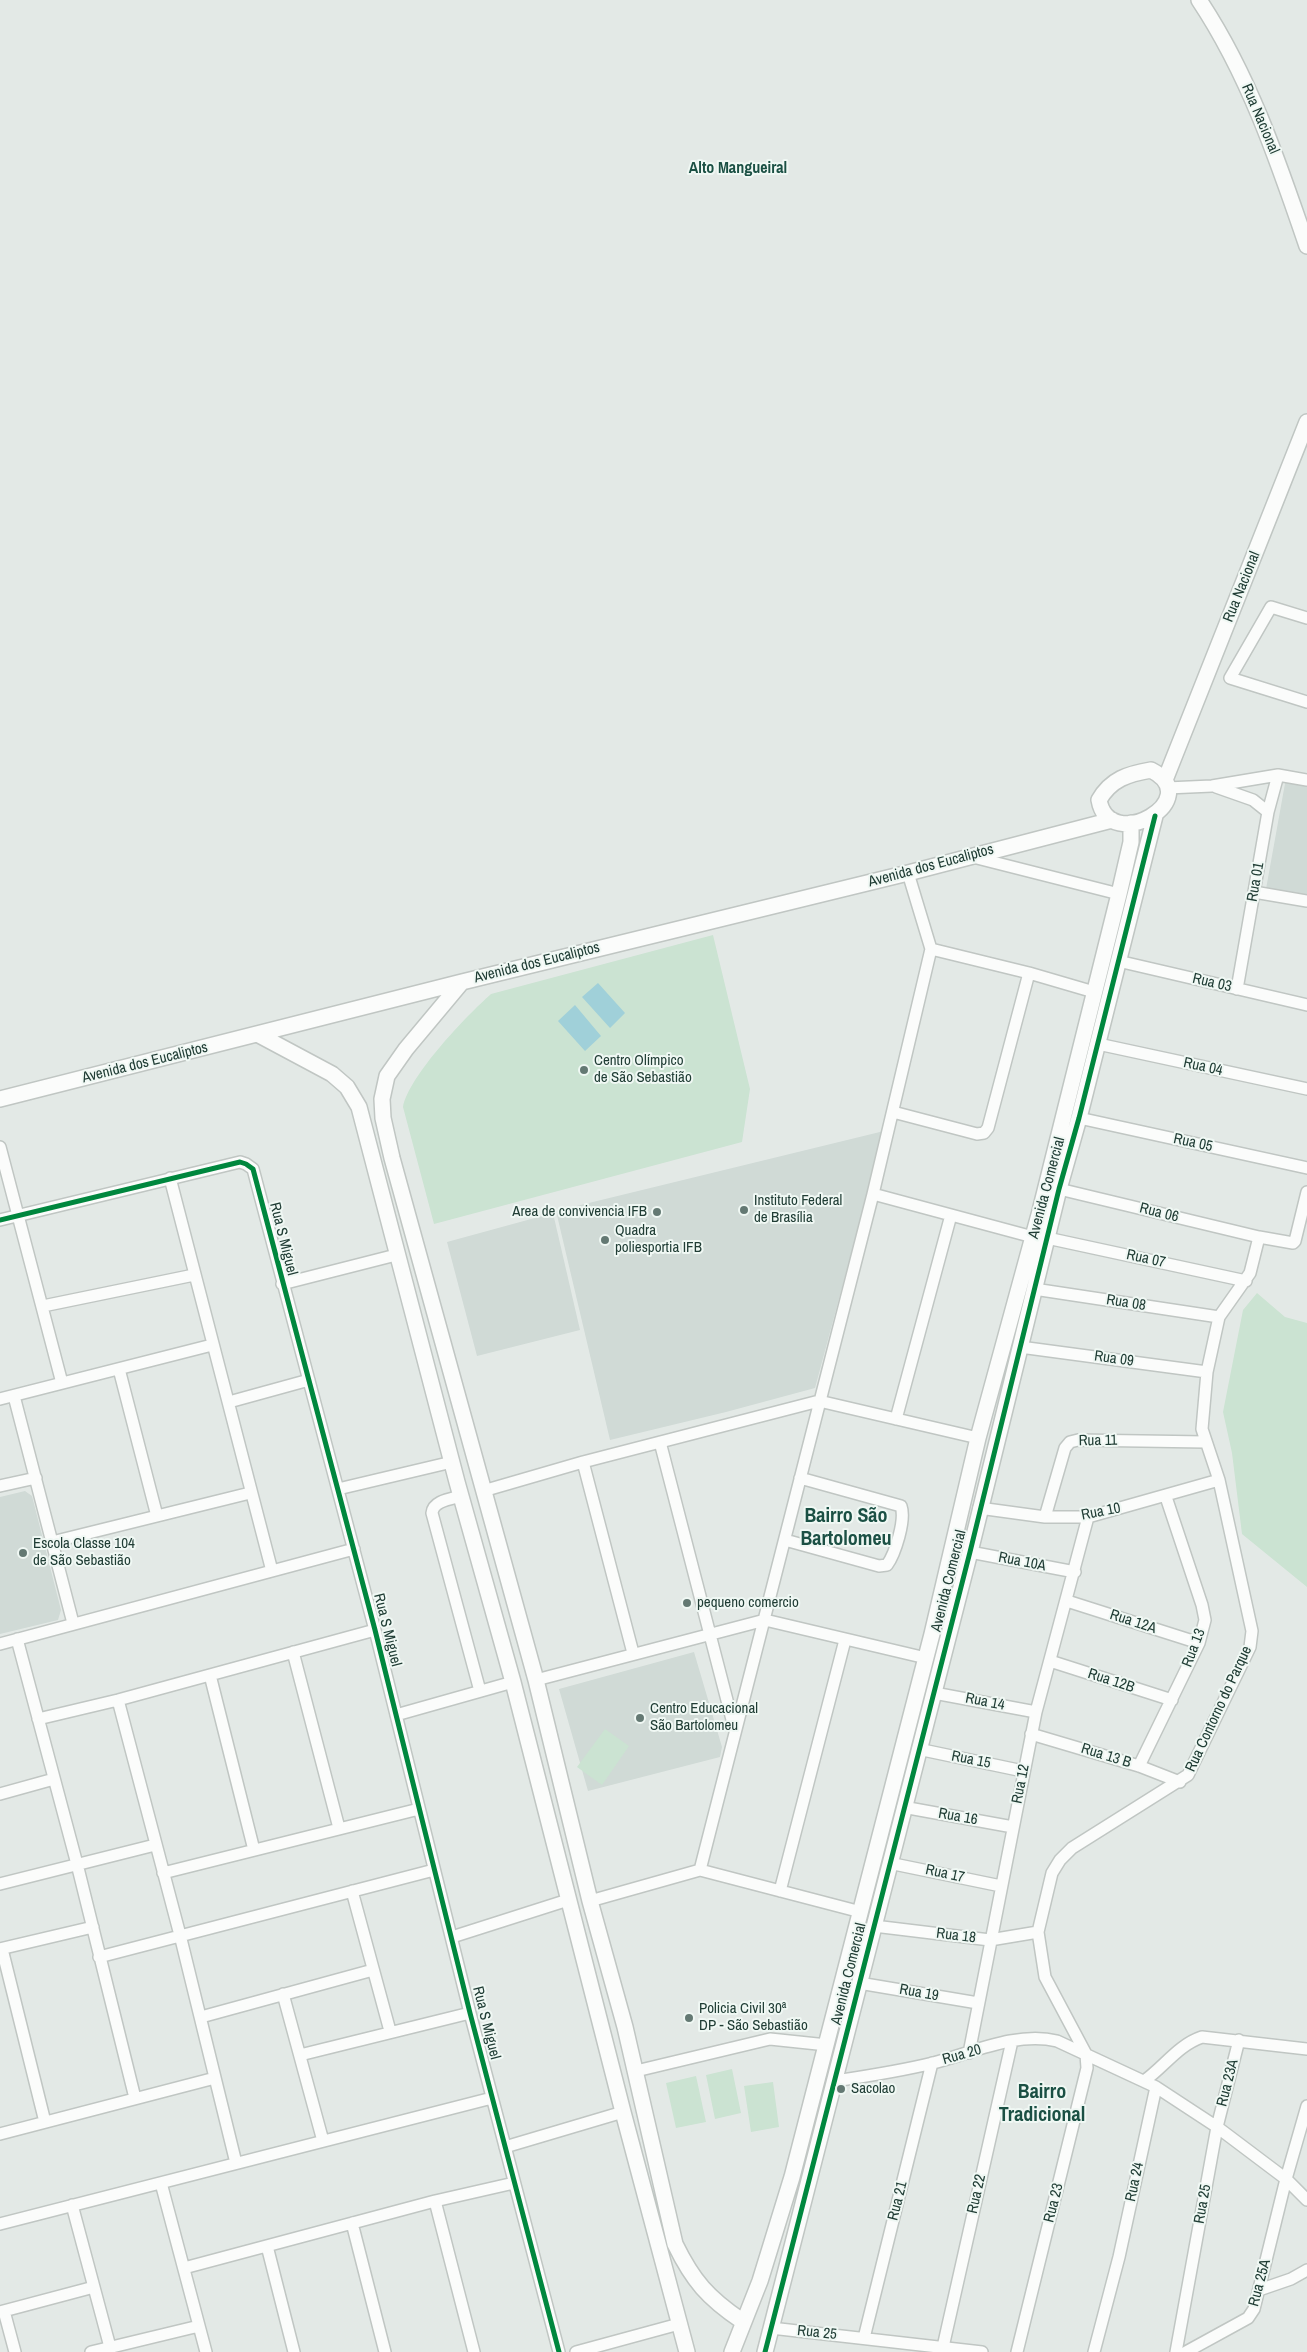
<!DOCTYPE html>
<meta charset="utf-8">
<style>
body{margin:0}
canvas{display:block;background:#e3e9e6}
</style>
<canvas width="1307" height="2352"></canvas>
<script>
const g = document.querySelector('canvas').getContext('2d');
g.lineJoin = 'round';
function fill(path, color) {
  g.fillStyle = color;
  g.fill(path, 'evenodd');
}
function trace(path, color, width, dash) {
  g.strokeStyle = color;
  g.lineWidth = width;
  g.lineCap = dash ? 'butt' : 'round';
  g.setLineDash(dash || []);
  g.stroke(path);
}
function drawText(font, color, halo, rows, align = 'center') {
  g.font = font + ' "Archivo Narrow",sans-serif';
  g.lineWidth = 4;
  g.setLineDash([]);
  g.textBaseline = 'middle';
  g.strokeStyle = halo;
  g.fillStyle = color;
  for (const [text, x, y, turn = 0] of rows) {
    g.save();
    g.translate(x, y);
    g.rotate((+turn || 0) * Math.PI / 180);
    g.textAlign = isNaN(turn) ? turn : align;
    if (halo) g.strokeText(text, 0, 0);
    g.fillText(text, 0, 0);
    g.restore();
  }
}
const built = new Path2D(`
 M1286,778l21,5v113l-41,-7z
 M884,1131l-69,257 -89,24 -116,28 -54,-229z
 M553,1213l27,117 -103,26 -30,-114z
 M25,1491l7,5 29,114 -3,10 -58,14v-137z
 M694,1652l28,95 -2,10 -132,34 -29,-102z`);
const green = new Path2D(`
 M713,935l37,154 -8,53 -308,82 -31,-117c6,-31 63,-91 88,-113z
 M1257,1293l28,24 22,6v264l-65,-53 -10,-81 -9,-41 20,-102z
 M605,1729l24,17 -27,39 -25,-18z
 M732,2069l9,44 -26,6 -9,-44z
 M696,2076l10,46 -30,6 -10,-45z
 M773,2082l6,45 -28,5 -7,-46z`);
const water = new Path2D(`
 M598,983l27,30 -15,15 -28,-31z
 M575,1005l26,31 -16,15 -27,-30z`);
const minor = new Path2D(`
 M1307,618l-36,-11 -41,71 77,24
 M1216,787l37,13 15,12
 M1167,788l45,-2 66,-11 29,5
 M973,857l146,37
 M1254,892l53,9
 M931,949l98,24 65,19
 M1118,961l189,44
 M1237,989l31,-177 10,-37
 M1098,1044l209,45
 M893,1112l84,22 7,-1 4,-5 41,-155
 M1079,1118l228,50
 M0,1147l62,236
 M170,1178l102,393
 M1059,1189l200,48
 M873,1194l160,43
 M0,1220l240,-58 6,2 7,5 122,461 95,383 89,339
 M1047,1238l199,43
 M282,1284l114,-29
 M1034,1289l185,28
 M43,1306l151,-31
 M1020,1347l187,25
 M119,1369l38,147
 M14,1396l59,227
 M0,1399l212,-54
 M229,1402l80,-22
 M896,1419l55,-204
 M660,1442l75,289
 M583,1462l50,191
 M0,1486l36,-8
 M338,1489l114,-27
 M483,1491l100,-29 236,-61 159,37
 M461,1496c-11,3 -28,5 -29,17l48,178
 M979,1508l66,9h43l131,-37
 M1045,1517l20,-69 5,-6 8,-2 127,2
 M785,1540l94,26 8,-1c8,-11 19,-45 14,-59l-101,-28
 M52,1542l198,-49
 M970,1552l105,20
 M1067,1601l132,42
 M17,1639l60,225 58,234
 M0,1644l354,-95
 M293,1652l46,176
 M1050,1661l122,39
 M210,1675l44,175
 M536,1680l229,-60 161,38
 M934,1693l102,19
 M118,1700l62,235 56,228
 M396,1715l117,-33
 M38,1719l80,-19 257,-70
 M1031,1734l108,32 41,16
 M918,1749l105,22
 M1139,1766l60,-123 6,-23 -3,-15 -36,-108
 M0,1794l54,-15
 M903,1807l110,20
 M889,1863l112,23
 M700,1870l173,-676 58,-245 -23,-76
 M163,1873l256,-64
 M0,1884l155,-39
 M352,1891l38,140
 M780,1891l65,-251
 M590,1901l110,-31 161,42
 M874,1926l116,14 48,-8
 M452,1937l116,-37
 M0,1949l93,-22
 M2,1949l43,173
 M99,1957l335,-87
 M859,1983l119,20
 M283,1994l40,147
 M201,2017l172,-47
 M969,2053l67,-341 52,-195
 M300,2055l170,-42
 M636,2071l134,-32 57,6
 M835,2081c33,-5 66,-10 98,-18 39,-10 84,-32 124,-22l99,46 61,40 69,52 21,21
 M1144,2081c20,-14 34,-36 58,-44l105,12
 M0,2134l215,-56
 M505,2147l118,-35
 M161,2183l45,169
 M435,2201l39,151
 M72,2205l38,142
 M352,2223l33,129
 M0,2224l492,-126
 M267,2246l27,106
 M184,2268l251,-67 79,-18
 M1259,2290l32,-11 16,-9
 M4,2311l11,41
 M0,2312l94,-25
 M771,2328l211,24
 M864,2338l68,-275
 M943,2347l69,-306
 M91,2352l108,-26
 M576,2352l103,-28
 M1017,2352l70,-284 -1,-14 -41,-77 -7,-45 14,-59 8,-13 12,-12 116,-73 62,-128 2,-16 -33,-151 -17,-51 5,-57 12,-55 31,-44 9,-36 34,6 2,-2 12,-49
 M1094,2352l25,-95 37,-170
 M1176,2352l41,-225 22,-87
 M1186,2352l62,-34 6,-9 32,-130 21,-73`);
const tertiary = new Path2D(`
 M1199,0c50,75 79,161 108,246
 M1151,770c57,29 -42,86 -52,30 12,-21 29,-26 52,-30z
 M1165,780l142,-358
 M462,982l-56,67 -19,27 -5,23 1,19 9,40 144,522 54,221 35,126 50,217c18,37 33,54 67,77
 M259,1035l73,39 15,13 12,20 98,375 56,200 110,430 64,240
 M0,1099l462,-117 446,-109 204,-53
 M732,2352l28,-71 32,-104 140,-543 46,-196 62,-227 79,-317 12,-52v-19
 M765,2352l205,-800 89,-363 20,-71 76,-302`);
const cycleway = new Path2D(`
 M0,1220l240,-58 6,2 7,5 122,461 95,383 89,339
 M765,2352l205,-800 89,-363 20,-71 76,-302`);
const markers = [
 [584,1070,5,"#647973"],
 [744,1210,5,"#647973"],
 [657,1212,5,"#647973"],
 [605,1240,5,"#647973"],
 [23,1553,5,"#647973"],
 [687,1603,5,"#647973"],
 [640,1718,5,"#647973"],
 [689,2018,5,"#647973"],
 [841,2089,5,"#647973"]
];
const streetNames = [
 ["Rua Nacional",1260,119,67],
 ["Rua Nacional",1242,587,-68],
 ["Avenida dos Eucaliptos",931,866,-15],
 ["Rua 01",1256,882,-80],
 ["Avenida dos Eucaliptos",537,963,-14],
 ["Rua 03",1212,983,13],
 ["Avenida dos Eucaliptos",145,1063,-14],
 ["Rua 04",1203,1067,12],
 ["Rua 05",1193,1143,12],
 ["Avenida Comercial",1047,1188,-75],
 ["Rua 06",1159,1213,14],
 ["Rua S Miguel",283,1239,76],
 ["Rua 07",1146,1259,12],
 ["Rua 08",1126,1303,9],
 ["Rua 09",1114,1359,8],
 ["Rua 11",1098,1441,-1],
 ["Rua 10",1101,1512,-11],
 ["Rua 10A",1022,1562,11],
 ["Avenida Comercial",949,1581,-76],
 ["Rua 12A",1133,1622,18],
 ["Rua S Miguel",387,1630,76],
 ["Rua 13",1194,1648,-69],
 ["Rua 12B",1111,1681,18],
 ["Rua 14",985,1702,11],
 ["Rua Contorno do Parque",1219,1709,-65],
 ["Rua 13 B",1106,1756,17],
 ["Rua 15",971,1760,11],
 ["Rua 12",1021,1784,-79],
 ["Rua 16",958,1817,10],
 ["Rua 17",945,1874,12],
 ["Rua 18",956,1936,7],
 ["Avenida Comercial",849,1974,-76],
 ["Rua 19",919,1993,10],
 ["Rua S Miguel",486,2023,76],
 ["Rua 20",962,2055,-16],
 ["Rua 23A",1228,2083,-76],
 ["Rua 24",1135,2182,-78],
 ["Rua 22",977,2194,-77],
 ["Rua 21",898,2201,-76],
 ["Rua 23",1054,2203,-76],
 ["Rua 25",1203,2204,-80],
 ["Rua 25A",1260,2283,-75],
 ["Rua 25",817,2333,6]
];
const poiNames = [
 ["Centro Olímpico",594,1061],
 ["de São Sebastião",594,1078],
 ["Instituto Federal",754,1201],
 ["de Brasília",754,1218],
 ["Area de convivencia IFB",647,1212,"right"],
 ["Quadra",615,1231],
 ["poliesportia IFB",615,1248],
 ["Escola Classe 104",33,1544],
 ["de São Sebastião",33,1561],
 ["pequeno comercio",697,1603],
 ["Centro Educacional",650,1709],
 ["São Bartolomeu",650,1726],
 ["Policia Civil 30ª",699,2009],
 ["DP - São Sebastião",699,2026],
 ["Sacolao",851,2089]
];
const neighbourhoodNames = [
 ["Alto Mangueiral",738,169]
];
const districtNames = [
 ["Bairro São",846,1517],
 ["Bartolomeu",846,1540],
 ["Bairro",1042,2093],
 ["Tradicional",1042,2116]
];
fill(built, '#d0dad6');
fill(green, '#cbe3d2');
fill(water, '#a0d0d9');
trace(minor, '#c0c6c3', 14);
trace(tertiary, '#c0c6c3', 18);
trace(minor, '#fbfcfb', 11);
trace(tertiary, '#fbfcfb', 15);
trace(cycleway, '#00873e', 5);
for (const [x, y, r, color] of markers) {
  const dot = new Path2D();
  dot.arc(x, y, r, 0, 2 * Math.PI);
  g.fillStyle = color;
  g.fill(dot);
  trace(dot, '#f0f8f4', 2);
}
drawText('15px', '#203d35', '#f0f8f4', streetNames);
drawText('15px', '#203d35', '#f0f8f4', poiNames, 'left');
drawText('bold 16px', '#1b5044', '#f0f8f4', neighbourhoodNames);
drawText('bold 20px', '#1b5044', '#f0f8f4', districtNames);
</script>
